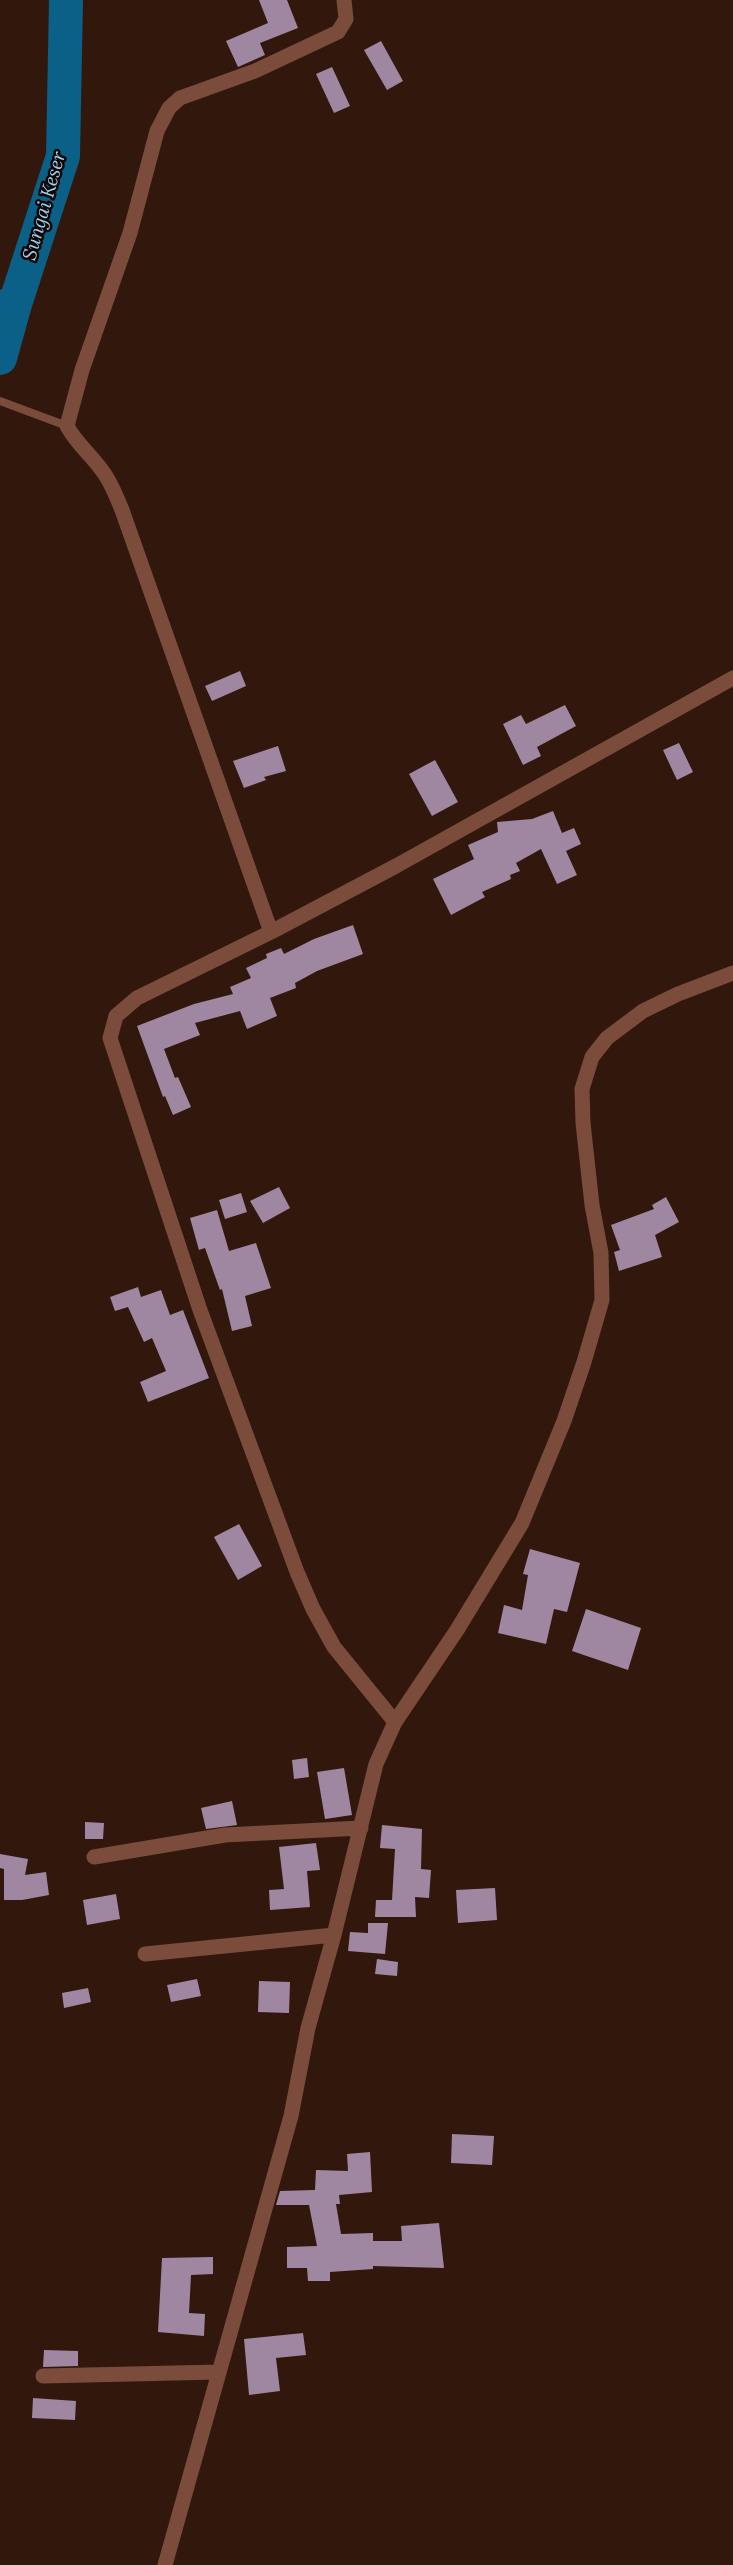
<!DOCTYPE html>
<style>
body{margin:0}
canvas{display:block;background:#31170c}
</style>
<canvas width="733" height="2565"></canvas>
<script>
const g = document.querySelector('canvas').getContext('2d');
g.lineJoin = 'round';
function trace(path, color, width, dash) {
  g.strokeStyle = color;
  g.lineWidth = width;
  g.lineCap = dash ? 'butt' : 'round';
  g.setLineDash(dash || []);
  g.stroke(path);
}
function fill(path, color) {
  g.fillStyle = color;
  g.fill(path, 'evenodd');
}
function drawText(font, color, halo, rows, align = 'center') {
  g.font = font + ' Lora,serif';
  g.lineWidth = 5;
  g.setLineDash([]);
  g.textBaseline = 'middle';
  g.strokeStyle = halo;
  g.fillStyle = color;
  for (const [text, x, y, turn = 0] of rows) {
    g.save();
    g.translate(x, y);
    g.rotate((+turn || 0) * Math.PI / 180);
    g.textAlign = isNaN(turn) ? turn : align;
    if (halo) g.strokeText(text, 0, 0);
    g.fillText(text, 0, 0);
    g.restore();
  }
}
const river = new Path2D(`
 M0,307l15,-3 48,-148 3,-156
 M0,358l15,-54`);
const building = new Path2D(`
 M259,0h28l11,28 -38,15 5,12 -27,12 -12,-26 42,-18z
 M381,41l22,40 -16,9 -23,-40z
 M332,67l18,39 -16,7 -18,-39z
 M240,671l6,15 -34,15 -7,-15z
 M565,705l11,21 -39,21 4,9 -18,9 -20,-41 18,-9 5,9z
 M679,743l14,29 -16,8 -14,-30z
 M278,746l8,25 -22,6 2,3 -22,8 -11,-27z
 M435,760l23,42 -26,14 -23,-42z
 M553,811l9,22 12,-5 7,16 -15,7 11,24 -20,9 -16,-35 -25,14 4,8 -10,4 1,4 -29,13 3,5 -34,18 -18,-36 41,-20 -6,-14 30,-13 -1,-10 35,-3z
 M353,925l10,29 -46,17 -22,12 1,5 -26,10 7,18 -30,13 -7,-18 -45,12 5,12 -36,14 11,29 3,-1 13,30 -18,8 -8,-19 -2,1 -26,-71 57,-22 39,-10 -3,-7 21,-9 -5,-10 21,-10 -1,-4 15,-6 3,6 30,-15z
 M279,1187l11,21 -27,15 -13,-22z
 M241,1193l6,19 -22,7 -6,-19z
 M666,1197l13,25 -24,13 7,22 -43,14 -5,-19 6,-2 -9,-25 43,-16 -2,-4z
 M217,1210l12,41 27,-8 15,45 -26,8 7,30 -20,5 -10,-42 -2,1 -15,-42 -6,2 -9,-32z
 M138,1287l3,10 20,-7 9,25 13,-5 26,68 -61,24 -8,-20 26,-11 -14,-33 -8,4 -16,-35 -13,4 -5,-14z
 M239,1524l23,42 -24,14 -24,-43z
 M530,1549l50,14 -13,49 -13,-3 -8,35 -48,-11 6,-28 18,5 6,-35 -5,-1z
 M586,1609l55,19 -13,42 -56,-19z
 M307,1758l2,19 -15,2 -2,-19z
 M344,1768l8,47 -27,4 -8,-47z
 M232,1801l5,24 -31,4 -5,-21z
 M85,1822l19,1 -1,16h-18z
 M382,1825l40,4 -1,40 10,1 -2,28 -14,-1 1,20h-41l1,-17h16l3,-51 -15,-1z
 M316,1843l4,27 -13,1 3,36 -40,3 -1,-20 15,-1 -5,-42z
 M0,1854l28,5 -3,16 21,-3 3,23 -27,5h-18v-31l-4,-1z
 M495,1888l2,32 -39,3 -2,-33z
 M116,1894l4,25 -33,6 -4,-25z
 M368,1923h20l-3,31 -37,-3 2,-19 18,1z
 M377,1959l21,3 -1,14 -22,-2z
 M197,1979l4,17 -30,6 -4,-17z
 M259,1981l31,1 -1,31 -31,-1z
 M88,1988l3,14 -27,6 -2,-15z
 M452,2134l42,2 -2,29 -41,-2z
 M370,2152l2,40 -33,3 1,9h-4l5,30 32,-1v8h29l-1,-15 38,-3 5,45 -71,-2v3l-43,3v9h-22l-1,-13h-20v-21l30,-1 -8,-41h-33l4,-14 35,-1 1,-20 32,1 -1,-17z
 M213,2257v17l-22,1 -2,38 16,1 -1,22 -46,-4 4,-74z
 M303,2333l3,22 -30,3 4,33 -31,4 -5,-56z
 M44,2350l34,1v15l-35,1z
 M33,2398l43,3 -1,19 -43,-2z`);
const lane = new Path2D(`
 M0,401l67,25`);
const street = new Path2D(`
 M271,932l125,-66 337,-188
 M395,1722l62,-92 65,-107 42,-102 20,-59 18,-62 -1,-47 -9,-48 -9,-82 -1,-34 10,-32 15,-19 36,-27 35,-17 55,-21
 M94,1857l131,-22 136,-7
 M145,1954l189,-19
 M43,2376l176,-4
 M165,2565l126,-449 17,-88 26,-93 42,-171 19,-42 -61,-75 -21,-38 -16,-37 -97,-262 -90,-272 6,-22 21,-18 134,-66 -149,-422c-6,-14 -11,-29 -21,-41 -11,-15 -25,-26 -34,-43l15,-56 48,-137 27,-102 12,-23 11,-10 75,-27 83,-39 8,-13 -2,-19`);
const waterNames = [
 ["Sungai Keser",45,206,-74]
];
trace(river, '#0a6087', 34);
fill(building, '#9f87a1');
trace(lane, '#7b4b3c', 8);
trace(street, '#7b4b3c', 15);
drawText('italic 19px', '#9bd3f6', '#110603', waterNames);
</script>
